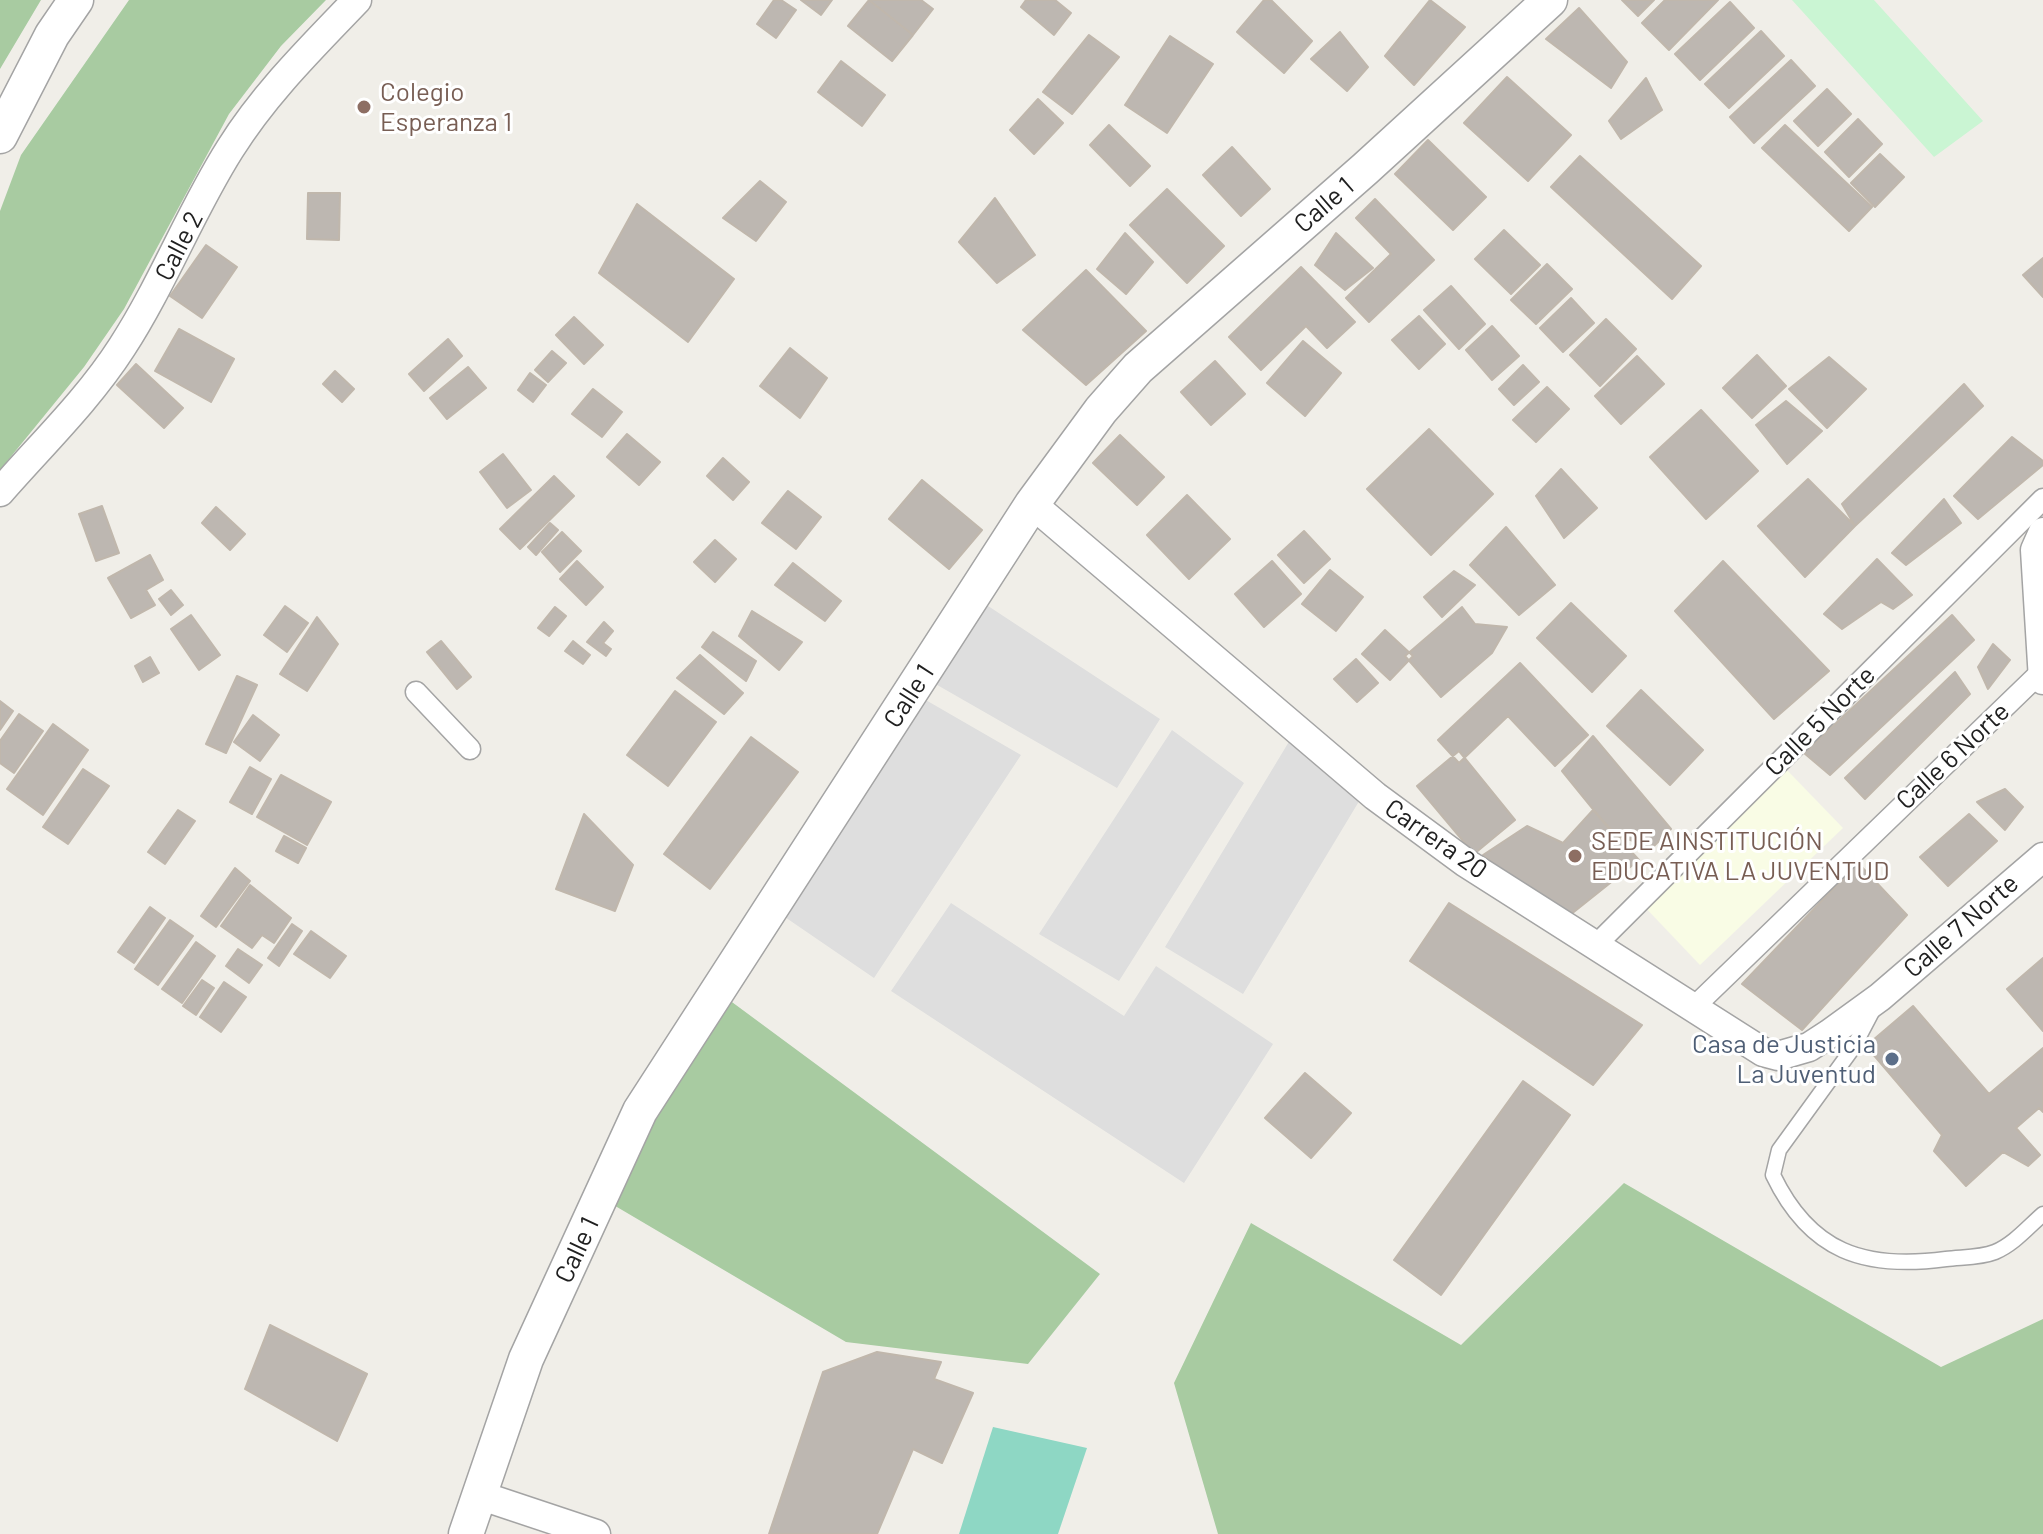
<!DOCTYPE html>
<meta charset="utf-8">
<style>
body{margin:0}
canvas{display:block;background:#f0eee8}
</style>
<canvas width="2043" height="1534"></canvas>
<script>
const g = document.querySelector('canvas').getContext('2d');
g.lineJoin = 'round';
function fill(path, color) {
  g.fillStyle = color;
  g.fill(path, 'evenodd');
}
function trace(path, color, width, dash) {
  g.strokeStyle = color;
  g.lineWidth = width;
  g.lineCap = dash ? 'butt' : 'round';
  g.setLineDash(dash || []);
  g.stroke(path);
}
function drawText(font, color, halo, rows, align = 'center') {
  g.font = font + ' Barlow,sans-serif';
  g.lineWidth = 6;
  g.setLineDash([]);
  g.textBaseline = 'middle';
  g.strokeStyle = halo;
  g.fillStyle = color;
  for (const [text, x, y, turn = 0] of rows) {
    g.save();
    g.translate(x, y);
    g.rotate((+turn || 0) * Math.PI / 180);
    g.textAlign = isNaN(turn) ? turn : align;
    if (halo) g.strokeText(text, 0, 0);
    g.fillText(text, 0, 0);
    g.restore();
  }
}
const residential = new Path2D(`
 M982,602l178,117 -43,69 -185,-106z
 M924,699l97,56 -147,223 -95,-65z
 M1172,730l72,53 -125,198 -80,-47z
 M1290,740l71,58 -118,196 -78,-47z
 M951,903l173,113 32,-50 117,78 -89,139 -293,-192z`);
const education = new Path2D(`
 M1784,767l59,61 -143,137 -59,-62z`);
const forest = new Path2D(`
 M0,0h41l-41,69z
 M129,0h197l-45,46 -52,68 -105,195 -40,58 -84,103v-259l21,-56z
 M717,991l383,283 -72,90 -182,-22 -246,-145z
 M1624,1183l317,184 102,-48v215h-825l-44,-151 77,-160 210,122z`);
const park = new Path2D(`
 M1792,0h82l109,121 -49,36z`);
const pitch = new Path2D(`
 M993,1427l94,21 -29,86h-99z`);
const building = new Path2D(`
 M774,0h7l15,10 -20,28 -19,-14z
 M801,0h31l-11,15z
 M869,0h52l12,9 -20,26z
 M869,0l44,35 -21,26 -44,-35z
 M1026,0h29l16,13 -17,22 -33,-28z
 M1264,0h7l41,41 -28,32 -47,-41z
 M1430,0l35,27 -51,58 -29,-29z
 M1622,0h32l-16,16z
 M1665,0h53l-49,50 -27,-27z
 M1730,2l24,26 -54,52 -25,-26z
 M1579,8l48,54 -16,26 -65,-49z
 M1761,31l23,25 -55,52 -24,-24z
 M1340,32l28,35 -21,24 -36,-32z
 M1089,35l30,22 -47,57 -29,-22z
 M1170,36l43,28 -46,69 -42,-28z
 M1791,60l24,26 -61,57 -24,-26z
 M841,61l44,34 -23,31 -44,-34z
 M1507,77l64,58 -43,46 -64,-58z
 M1646,78l16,32 -41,29 -12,-18z
 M1827,89l24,25 -33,32 -24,-25z
 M1038,99l25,24 -29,31 -24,-24z
 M1858,119l24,25 -33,33 -24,-25z
 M1109,125l41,41 -20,20 -40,-41z
 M1785,125l87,82 -23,24 -87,-83z
 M1428,140l58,57 -33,33 -58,-56z
 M1232,147l38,42 -29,27 -38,-41z
 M1880,154l24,23 -29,30 -24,-24z
 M1580,156l121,110 -29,33 -121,-112z
 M760,181l26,21 -30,39 -33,-23z
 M1167,189l57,57 -37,37 -57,-58z
 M308,193h32l-1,47 -32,-1z
 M995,198l40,57 -38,28 -38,-41z
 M1375,199l59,61 -65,62 -23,-24 45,-44 -35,-36z
 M637,204l97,75 -46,63 -89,-69z
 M1504,230l36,35 -29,29 -36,-35z
 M1125,233l28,29 -27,32 -29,-25z
 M1336,233l37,35 -28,22 -30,-25z
 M206,245l31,22 -35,51 -32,-22z
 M2043,258v39l-20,-22z
 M1547,264l25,25 -36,35 -25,-24z
 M1301,267l54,55 -28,26 -21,-22 -45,44 -32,-33z
 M1086,270l60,61 -60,54 -63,-55z
 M1451,286l34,38 -26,25 -35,-39z
 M1571,298l23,25 -31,29 -23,-24z
 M1419,316l26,28 -26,25 -27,-29z
 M574,317l29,28 -19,19 -28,-29z
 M1606,319l30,30 -36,37 -30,-31z
 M1492,326l27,30 -27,24 -26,-30z
 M179,329l55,30 -23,43 -56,-31z
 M448,339l14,17 -38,35 -15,-17z
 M1303,341l38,32 -36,43 -38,-33z
 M790,348l37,30 -27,40 -40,-32z
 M552,351l14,12 -18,19 -13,-12z
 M1757,355l29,31 -34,32 -29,-30z
 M1637,356l27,28 -43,40 -26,-28z
 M1829,357l37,32 -39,39 -38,-39z
 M1215,361l30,33 -34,31 -30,-33z
 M136,364l47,44 -19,20 -47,-43z
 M1523,365l16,17 -25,23 -15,-16z
 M468,367l18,21 -39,31 -17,-21z
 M335,371l19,18 -12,13 -19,-18z
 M530,373l16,12 -13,17 -15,-12z
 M1964,384l19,22 -128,120 -13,-22z
 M1547,387l22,22 -33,33 -23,-22z
 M593,389l29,23 -20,25 -30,-23z
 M1786,401l36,30 -35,33 -31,-39z
 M1701,410l57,61 -52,48 -56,-62z
 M1429,429l64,65 -62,61 -64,-66z
 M627,434l33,28 -21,23 -32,-28z
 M1120,435l44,42 -27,28 -44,-42z
 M2012,437l31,24v4l-65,54 -24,-23z
 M503,454l28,36 -24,18 -27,-36z
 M723,458l26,24 -16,18 -26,-24z
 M1561,469l36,39 -33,30 -28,-42z
 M554,476l20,20 -54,53 -20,-20z
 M1808,479l47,47 -50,51 -47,-51z
 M922,480l60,50 -33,39 -60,-50z
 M788,491l33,26 -25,32 -34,-26z
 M1187,495l43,44 -41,40 -42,-44z
 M1944,499l17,24 -55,42 -14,-12z
 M102,506l17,47 -23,8 -17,-47z
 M216,507l29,27 -15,16 -28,-27z
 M550,523l8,7 -22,25 -8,-8z
 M1506,527l49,58 -36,30 -49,-50z
 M1304,531l26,28 -26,24 -26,-28z
 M562,532l19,19 -21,21 -18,-20z
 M715,540l21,19 -21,23 -21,-20z
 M150,555l13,25 -17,10 9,15 -24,13 -23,-40z
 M1877,559l35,36 -19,14 -12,-7 -39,27 -18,-15z
 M577,561l26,26 -17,18 -26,-26z
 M1272,561l29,33 -37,33 -29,-33z
 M1723,561l106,110 -55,48 -99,-108z
 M793,563l48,38 -16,20 -50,-36z
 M1330,570l33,27 -27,34 -34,-27z
 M1454,571l21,14 -33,32 -18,-20z
 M171,590l12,15 -12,10 -12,-16z
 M1571,603l55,53 -34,36 -55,-54z
 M285,606l23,17 -21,29 -23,-17z
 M555,607l11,9 -17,20 -11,-8z
 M1462,607l13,17 32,3 -15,26 -51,44 -36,-41z
 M752,611l50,31 -23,28 -40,-34z
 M191,615l29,40 -21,15 -28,-41z
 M1952,615l22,25 -144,135 -26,-22z
 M317,617l21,27 -31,47 -27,-17z
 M604,622l9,9 -10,12 8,6 -5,7 -19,-14z
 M1385,630l28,26 -23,24 -28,-26z
 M713,632l43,29 -10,20 -44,-34z
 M441,641l30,36 -14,12 -30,-37z
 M573,641l17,14 -7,9 -18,-13z
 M1993,644l17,16 -22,29 -10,-22z
 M700,655l43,38 -19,21 -47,-36z
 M150,657l9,16 -16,9 -8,-16z
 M1356,659l22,24 -21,19 -23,-23z
 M1520,663l68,72 -33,31 -47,-50 -49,47 -21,-23z
 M1955,672l15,22 -105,105 -20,-21z
 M237,676l20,9 -31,68 -20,-9z
 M1641,690l62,60 -33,35 -63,-59z
 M675,691l41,31 -48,64 -41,-31z
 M0,701l13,10 -13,19z
 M19,714l24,17 -29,42 -14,-10v-22z
 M253,715l26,20 -19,26 -26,-19z
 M53,724l35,26 -45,65 -36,-26z
 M1593,736l78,93 -18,18 -39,-12 -52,-64z
 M751,737l47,35 -88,117 -46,-35z
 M1459,751l56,69 -41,34 -57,-68z
 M250,767l21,12 -19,35 -22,-12z
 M83,769l26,17 -41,58 -25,-17z
 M281,775l50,27 -24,43 -50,-28z
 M2005,789l18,18 -18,23 -28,-28z
 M178,810l17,11 -30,43 -17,-12z
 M1593,810l46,50 -74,59 -82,-64 44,-29 36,17z
 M584,814l49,51 -18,46 -59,-22z
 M1969,814l28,27 -49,45 -28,-29z
 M284,836l22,12 -8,15 -22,-12z
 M1858,863l49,52 -105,115 -60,-46z
 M235,868l15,13 -34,46 -15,-11z
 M250,885l41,33 -17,25 -12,-8 -10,13 -31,-22z
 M1449,903l193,122 -49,60 -183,-124z
 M150,907l15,11 -31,45 -16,-11z
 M170,920l23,16 -35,49 -23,-16z
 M292,924l10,7 -23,35 -11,-8z
 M311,931l35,25 -16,22 -36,-24z
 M196,942l19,14 -33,47 -20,-14z
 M238,949l24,16 -13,18 -23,-17z
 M2043,958v73l-36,-42z
 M202,980l12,8 -18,27 -13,-9z
 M224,982l22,15 -25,35 -21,-15z
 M1913,1006l76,88 54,-46v64l-4,-4 -23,20 24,27 -12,11 -25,-14 -37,34 -32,-35 8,-16 -76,-89z
 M1305,1073l46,40 -40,45 -46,-40z
 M1523,1081l47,34 -129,180 -47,-35z
 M270,1325l97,49 -30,67 -92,-52z
 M877,1352l64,10 -7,17 39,14 -31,70 -29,-14 -36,85h-108l54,-162z`);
const service = new Path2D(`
 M1874,1008l-21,40 -74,102 -6,25c37,77 91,95 173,84 15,-2 34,-1 49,-7 19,-8 33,-25 48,-38`);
const pedestrian = new Path2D(`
 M416,692l54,57
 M1597,944l446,-445
 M1693,1008l349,-337`);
const minor = new Path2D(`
 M0,492c41,-47 88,-92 122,-145 41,-63 68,-135 108,-198 35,-56 82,-102 127,-149
 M1032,504l343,292 91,67 297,189 15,4 31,-9 20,-13 51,-37 163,-140
 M2043,532l-8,18 8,130
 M479,1495l117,39`);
const tertiary = new Path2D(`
 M0,136l52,-101 24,-35
 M466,1534l60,-175 114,-248 392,-607 69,-94 37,-42 227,-199 185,-169`);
const markers = [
 [364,107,8,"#8d6e63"],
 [1575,856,8,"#8d6e63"],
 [1892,1059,8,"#5c6f8a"]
];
const educationNames = [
 ["Colegio",380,92],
 ["Esperanza 1",380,122],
 ["SEDE AINSTITUCIÓN",1591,841],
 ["EDUCATIVA LA JUVENTUD",1591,871]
];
const streetNames = [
 ["Calle 1",1324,205,-41],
 ["Calle 2",179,246,-63],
 ["Calle 1",909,696,-57],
 ["Calle 5 Norte",1820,721,-45],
 ["Calle 6 Norte",1953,756,-43],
 ["Carrera 20",1436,839,35],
 ["Calle 7 Norte",1961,926,-41],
 ["Calle 1",577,1250,-65]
];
const serviceNames = [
 ["Casa de Justicia",1876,1044],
 ["La Juventud",1876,1074]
];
fill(residential, '#dedede');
fill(education, '#f9fce5');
fill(forest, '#a8cba1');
fill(park, '#caf5d3');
fill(pitch, '#8ed7c4');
fill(building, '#bdb7b1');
trace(building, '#c0b7ac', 2);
trace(service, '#a4a4a4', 17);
trace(pedestrian, '#a4a4a4', 23);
trace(minor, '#a4a4a4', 31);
trace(tertiary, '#a4a4a4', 37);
trace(service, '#fff', 14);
trace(pedestrian, '#fff', 20);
trace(minor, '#fff', 28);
trace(tertiary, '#fff', 34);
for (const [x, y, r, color] of markers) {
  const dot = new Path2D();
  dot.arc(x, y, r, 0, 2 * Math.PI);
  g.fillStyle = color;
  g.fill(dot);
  trace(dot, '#fff', 3);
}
drawText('26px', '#785e54', '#fff', educationNames, 'left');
drawText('26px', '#202020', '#fff', streetNames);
drawText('26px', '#4e5e75', '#fff', serviceNames, 'right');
</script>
